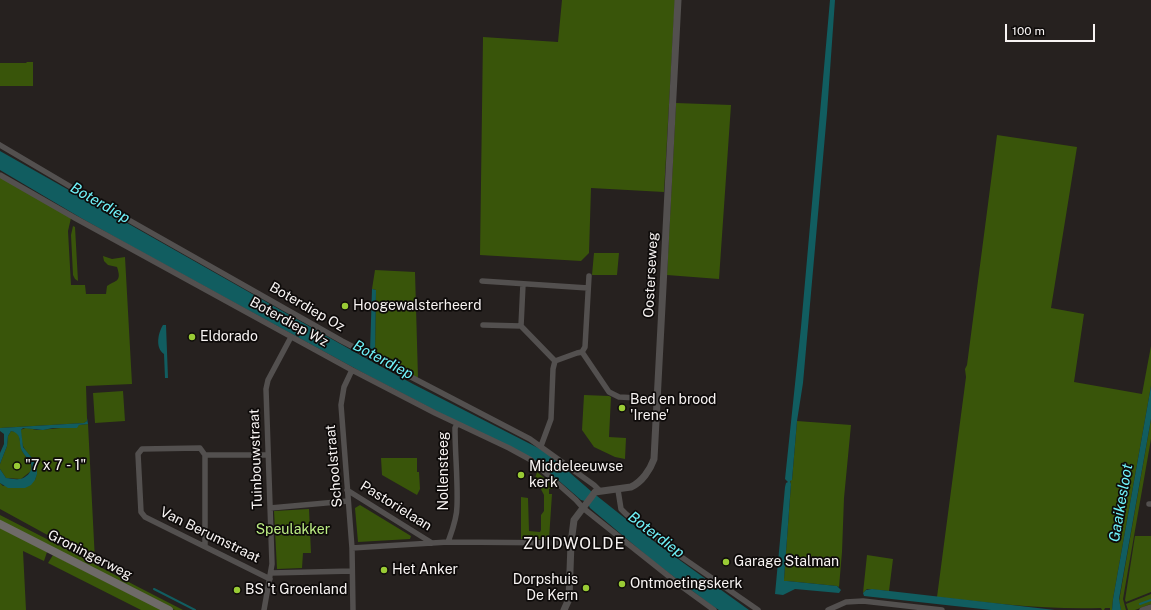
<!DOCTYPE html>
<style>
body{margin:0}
#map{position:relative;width:1151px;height:610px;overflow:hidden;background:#26211f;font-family:"Public Sans",sans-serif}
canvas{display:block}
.scale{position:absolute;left:1005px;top:24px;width:90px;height:18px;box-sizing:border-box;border:2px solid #f8f4f3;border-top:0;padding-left:5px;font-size:12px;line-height:14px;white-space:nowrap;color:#f8f4f3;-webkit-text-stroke:3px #0e0b0a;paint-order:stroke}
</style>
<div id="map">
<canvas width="1151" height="610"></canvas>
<div class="scale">100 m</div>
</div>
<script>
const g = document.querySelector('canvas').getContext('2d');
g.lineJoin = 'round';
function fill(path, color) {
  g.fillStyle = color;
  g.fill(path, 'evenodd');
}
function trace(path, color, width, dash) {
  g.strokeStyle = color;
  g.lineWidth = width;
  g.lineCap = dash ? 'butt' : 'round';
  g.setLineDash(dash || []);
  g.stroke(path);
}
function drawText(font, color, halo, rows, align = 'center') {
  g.font = font + ' "Public Sans",sans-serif';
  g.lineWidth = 3.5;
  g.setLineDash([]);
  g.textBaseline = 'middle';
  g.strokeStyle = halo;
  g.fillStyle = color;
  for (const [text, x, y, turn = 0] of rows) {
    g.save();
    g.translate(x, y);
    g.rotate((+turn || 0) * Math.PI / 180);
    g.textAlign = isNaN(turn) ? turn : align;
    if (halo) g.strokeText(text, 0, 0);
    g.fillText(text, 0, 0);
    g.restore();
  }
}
const green = new Path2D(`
 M562,0h113l-11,192 -73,-4 -2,65 -8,8 -101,-6 3,-218 75,5z
 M27,62h6v24h-33v-23h26z
 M676,103l55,2 -12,174 -52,-4z
 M997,135l80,12 -26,161 33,6 -10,68 68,12 9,-48v40l-38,213 -1,11h-2v-2h-5l-1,2h-2l-1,-2c-53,2 -110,-5 -164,-11l29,-220 -1,-8 2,-4z
 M0,177l71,41 -3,13 3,54h14l1,9h20l1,-8c9,-6 15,-4 10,-19l-9,-2 -4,-4 -1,-5 9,3 13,-2 7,127 -46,2 1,32v3l-3,2 -84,5z
 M73,226l2,1 3,54 -3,-2 -2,-4 -2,-40z
 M594,253h25l-2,22h-25z
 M375,270l40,2 3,106 -46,-23v-3h3l1,-61v-1l-4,-1z
 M123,391l2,30 -30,2 -2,-30z
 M584,395l25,1 2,1 -2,40 17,1 -1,21 -10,-2 -21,-10 -12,-17z
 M1151,419v20l-28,160 3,11h-5l-2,-9z
 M797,421l54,4 -7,73 -2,54 -3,35 -2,-1 -50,-5h-3v-2l7,-95 -1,-4h2z
 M88,424l7,137 -95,-52v-26l3,3 32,-6c7,-19 -5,-20 -12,-34 -2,-5 -2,-11 -2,-16 6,-4 10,-1 16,0 13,0 24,-3 37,-2l5,-3z
 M11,431l5,1 3,4 3,15 9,13v7l-10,8 -15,-1 -6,-9v-5l7,-18 1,-10z
 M381,458h36v14h2l1,17 -3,6 -35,-20z
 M537,472l16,13v4h-4v5h3l-3,45h-28v-42l7,1 1,33 11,1 1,-2v-15l3,-4v-16l-9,-17z
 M360,505l51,31 -1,3 -52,3 -3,-34z
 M309,509l2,44h-8l-1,15 -25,1 -3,-58z
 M0,515c61,31 122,64 183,95h-8l-175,-89z
 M0,527l47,25 -3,9 -21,-10 3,59h-26z
 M1135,536h16v56l-25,10 -1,-2z
 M53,555l109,55h-21l-93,-47z
 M867,555l26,4 -4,32 -22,-2 -4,4z
 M1151,594v10l-16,6h-7l-2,-6z`);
const water = new Path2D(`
 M830,0h5l-8,113 -24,270 -6,38 -5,59 -2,1 1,3 -7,95v2h3l50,5 4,4 -2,3 -44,-4 -12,6 -8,-1 10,-107 1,-4 2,-1 -3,-3 16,-152z
 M0,151l360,204 53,29 133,68 46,40 68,54 89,64h-30l-8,-5 -58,-44 -63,-53c-2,-5 -4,-7 -9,-8l-39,-34 -175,-91 -229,-125 -57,-32 -81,-48z
 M372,289l4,1v1l-1,61h-5z
 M163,325h3l2,53h-3l-1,-24c-9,-6 -6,-21 -1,-29z
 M1151,386v33l-32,180 2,11h-9l1,-11z
 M87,418l1,6 -9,1 -2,3h-24l-10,2 -20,-2 -2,2 2,17 13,16 1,3v8l-2,6 -4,5 -6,3h-17l-8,-5v-14l6,9c4,0 9,2 13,1 6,0 15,-8 12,-15 -2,-5 -7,-9 -9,-13 -4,-9 1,-17 -11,-20l-3,5 -1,10 -7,18v-11l4,-9v-10l-4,-3v-3l84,-5 3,-2z
 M872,589l183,21h-64l-127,-14 -1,-3 3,-3z`);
const stream = new Path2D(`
 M154,589l41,21
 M1140,604l11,-4`);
const minor = new Path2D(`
 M0,145l83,49 259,147 188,98 64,46 6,6
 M0,175l75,43 277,152 83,43 74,35 22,12 45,40 7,8 98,78 33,24
 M482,281l106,7
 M483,325l38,1 34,35 22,-8 5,-1
 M521,326l2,-42
 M582,352l27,40 10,5 38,2
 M582,352l3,-5 4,-71
 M352,370l-8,17 -3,18 11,143 1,62
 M541,446l10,-27 2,-50 2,-8
 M205,455v91
 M268,455h-63l-5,-7 -58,1 -4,5 3,58 4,5 125,62
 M347,490l85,53
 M618,490l3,19 5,5 54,42 78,54
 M1149,504h2
 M270,508l78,-7
 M448,542c4,-11 9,-23 9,-36 1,-25 -2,-52 -2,-78l2,-4
 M352,548l96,-6 123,1
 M271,573l81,-2
 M264,610l8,-46 -6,-175 2,-9 23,-43
 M828,610l18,-8 17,-1 79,9
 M1142,610l9,-3`);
const tertiary = new Path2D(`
 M564,610l5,-11 2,-56 3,-23 21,-28 36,-5c11,-5 19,-17 23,-28l24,-459`);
const secondary = new Path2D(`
 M0,524l169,86`);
const markers = [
 [345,306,4,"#99cb35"],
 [192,337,4,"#99cb35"],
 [622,408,4,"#99cb35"],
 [17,466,4,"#99cb35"],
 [521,475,4,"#99cb35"],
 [726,562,4,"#99cb35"],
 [384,570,4,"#99cb35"],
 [622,584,4,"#99cb35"],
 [586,588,4,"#99cb35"],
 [237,590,4,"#99cb35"]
];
const streetNames = [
 ["Oosterseweg",651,275,-87],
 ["Boterdiep Oz",307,307,30],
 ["Boterdiep Wz",289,322,29],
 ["Tuinbouwstraat",256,459,-92],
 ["Schoolstraat",334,466,-95],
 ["Nollensteeg",444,471,-90],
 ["Pastorielaan",396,506,32],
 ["Van Berumstraat",210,535,26],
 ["Groningerweg",90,555,27]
];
const poiNames = [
 ["Hoogewalsterheerd",353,306],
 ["Eldorado",200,337],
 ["Bed en brood",630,400],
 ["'Irene'",630,416],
 ["\"7 x 7 - 1\"",25,466],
 ["Middeleeuwse",529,467],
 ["kerk",529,483],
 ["Garage Stalman",734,562],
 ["Het Anker",392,570],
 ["Dorpshuis",578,580,"right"],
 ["De Kern",578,596,"right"],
 ["Ontmoetingskerk",630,584],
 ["BS 't Groenland",245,590]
];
const parkNames = [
 ["Speulakker",293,530]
];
const waterNames = [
 ["Boterdiep",100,203,30],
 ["Boterdiep",383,360,28],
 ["Gaaikesloot",1121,503,-80],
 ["Boterdiep",656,535,37]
];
const quarterNames = [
 ["ZUIDWOLDE",574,544]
];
fill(green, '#39550a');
fill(water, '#115d60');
trace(stream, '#115d60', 2);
trace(minor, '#53504f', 5.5);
trace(tertiary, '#53504f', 7);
trace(secondary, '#6e6a68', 8);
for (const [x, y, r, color] of markers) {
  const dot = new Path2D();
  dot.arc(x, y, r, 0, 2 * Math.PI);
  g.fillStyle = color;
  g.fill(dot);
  trace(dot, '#0e0b0a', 1.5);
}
drawText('14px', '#f8f4f3', '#0e0b0a', streetNames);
drawText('14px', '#f8f4f3', '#0e0b0a', poiNames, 'left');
drawText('14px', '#bdee84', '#0e0b0a', parkNames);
drawText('italic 15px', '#70f3fa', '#0e0b0a', waterNames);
g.letterSpacing = '1px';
drawText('16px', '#f8f4f3', '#0e0b0a', quarterNames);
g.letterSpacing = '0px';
</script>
